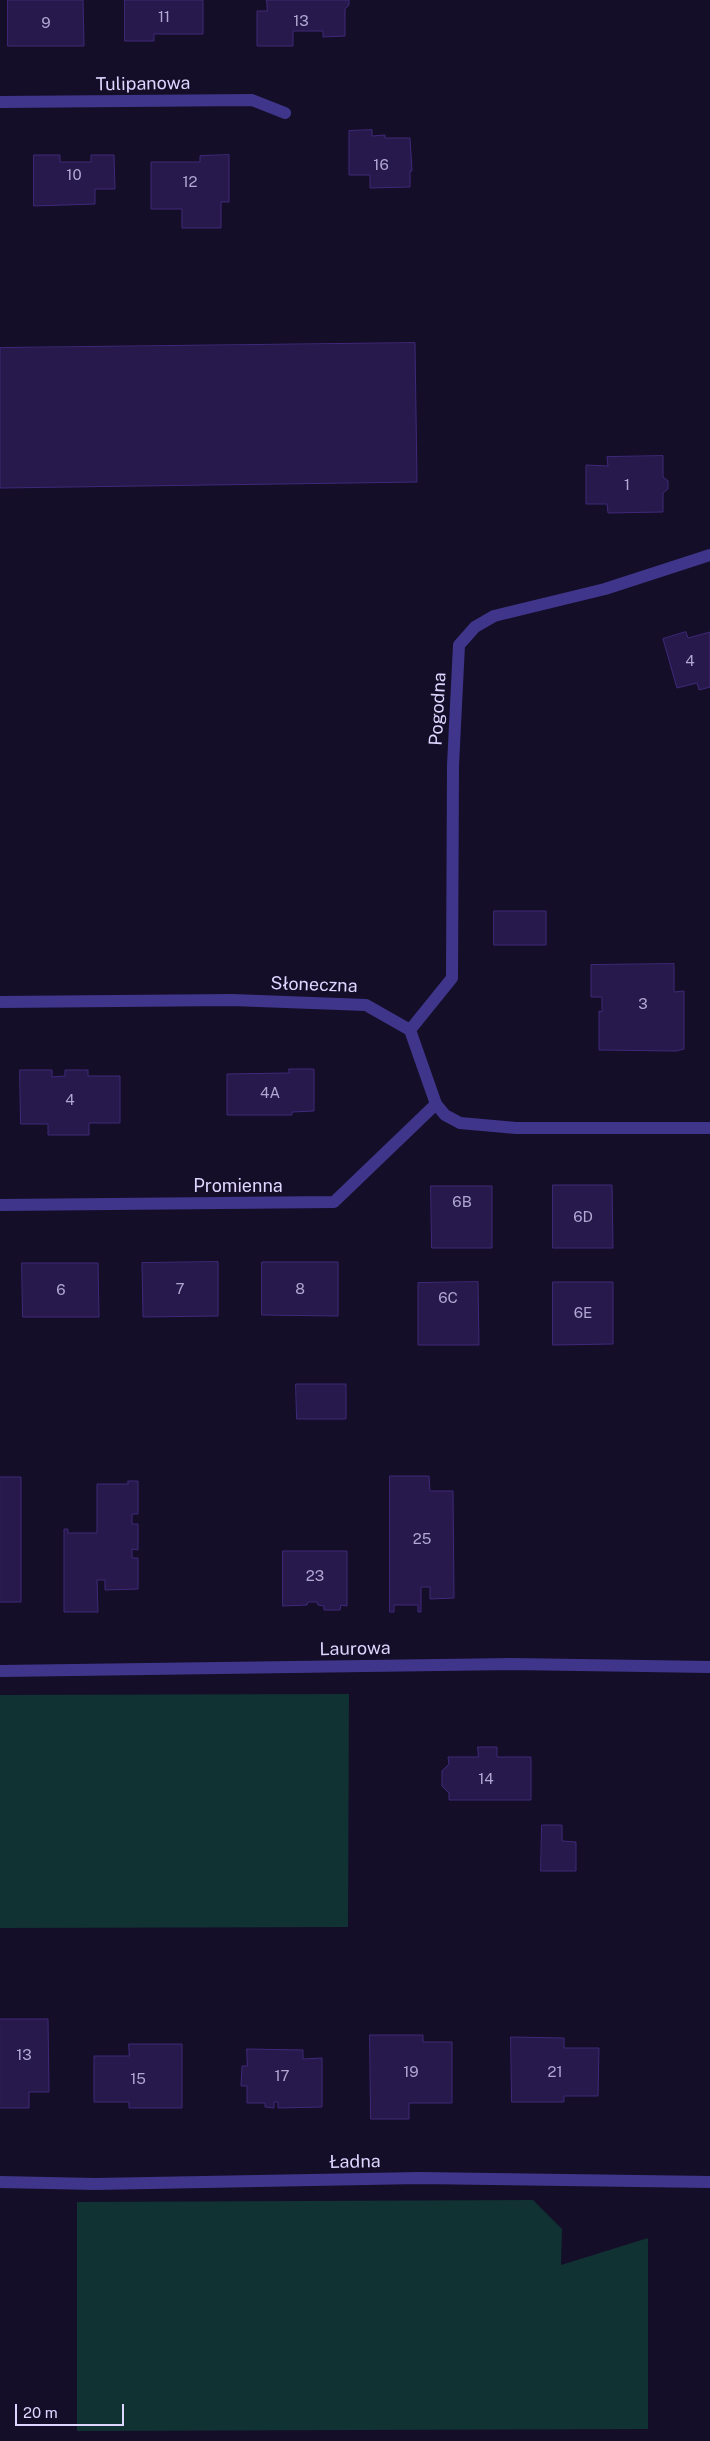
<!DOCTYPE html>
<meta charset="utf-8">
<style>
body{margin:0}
#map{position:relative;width:710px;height:2441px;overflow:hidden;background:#150e29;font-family:"Public Sans",sans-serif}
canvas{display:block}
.scale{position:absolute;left:15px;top:2404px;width:109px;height:22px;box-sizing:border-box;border:2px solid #ded6ff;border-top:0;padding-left:6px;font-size:15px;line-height:18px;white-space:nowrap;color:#ded6ff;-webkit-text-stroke:4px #150e29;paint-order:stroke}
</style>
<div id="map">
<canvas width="710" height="2441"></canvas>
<div class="scale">20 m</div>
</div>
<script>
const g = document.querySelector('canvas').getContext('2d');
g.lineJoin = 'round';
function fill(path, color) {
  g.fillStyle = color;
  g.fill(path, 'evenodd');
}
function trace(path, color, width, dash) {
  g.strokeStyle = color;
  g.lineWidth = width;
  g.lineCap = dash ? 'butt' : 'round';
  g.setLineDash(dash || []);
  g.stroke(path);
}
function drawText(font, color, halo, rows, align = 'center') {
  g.font = font + ' "Public Sans",sans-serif';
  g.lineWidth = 4.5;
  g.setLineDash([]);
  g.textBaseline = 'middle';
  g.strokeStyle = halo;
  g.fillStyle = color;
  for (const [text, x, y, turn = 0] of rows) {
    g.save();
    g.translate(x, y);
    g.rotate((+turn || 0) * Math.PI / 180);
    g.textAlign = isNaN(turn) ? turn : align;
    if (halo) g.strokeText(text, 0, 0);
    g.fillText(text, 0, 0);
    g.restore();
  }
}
const green = new Path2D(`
 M349,1694l-1,233 -348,1v-233z
 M533,2200l29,29 -1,36 87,-27v191l-571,2v-229z`);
const building = new Path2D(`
 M8,0h75l1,46h-76z
 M125,0h78v34h-49v7h-29z
 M267,0h82v5l-4,4v27l-22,1v-6h-30v15h-36v-35h10z
 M372,130v6l13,-1v3h25l2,33h-2v16l-40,1v-13h-21v-44z
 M34,155h26v7h31v-7h23l1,34h-20v15l-61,2z
 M229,155v47h-8v26h-39v-19h-31v-47h49v-6z
 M415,343l2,139 -417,6v-140z
 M663,456v21l5,4v8l-5,4v19l-55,1 -1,-9h-21v-39l22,1 -1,-9z
 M686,632l2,6 22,-6v55l-11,3 -2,-7 -20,5 -14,-49z
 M494,911h52v34h-52z
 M674,964v28l10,-1v58l-8,2 -77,-1v-39l3,1v-15h-11v-32z
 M289,1069h25v42l-22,1v3h-65v-41l62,-1z
 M20,1070h32v7l13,-1v-6h23v6h32v47h-31v12h-41v-11h-27z
 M553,1185h59l1,63h-60z
 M431,1186h61v62h-60z
 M218,1262v54l-75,1 -1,-54z
 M262,1262h76v54l-76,-1z
 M22,1263h76l1,54h-76z
 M478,1282l1,63h-61v-62z
 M553,1282h60v62l-60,1z
 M296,1384h50v35h-49z
 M390,1476h39l1,15h23l1,107 -24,1v-12h-9v25h-3v-7h-24v7h-4z
 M0,1477h21v125h-21z
 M128,1481h10v33h-6v10h6v26l-6,-1v9h6v31l-33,1v-10h-8l1,32h-34v-83h4v4h29v-49h31z
 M283,1551h64v55l-6,-1 -1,5h-16v-4l-6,-1 -1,-3h-9l-1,3 -24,1z
 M478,1747h19v10h34v43h-82v-7l-7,-7v-15l7,-7 -1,-7h30z
 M542,1825h20v16l14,1v29h-35z
 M0,2019h48l1,73h-20v16h-29z
 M370,2035h53v7h29v61h-43v16h-38z
 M511,2037l53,1v10h35l-1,48h-34v6h-52z
 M129,2044h53v64h-53v-6h-35v-46h35z
 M247,2049l56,1v9l19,-1v49l-44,1v-6h-4v6l-9,-1v-4h-18v-17h-6l1,-20h5z`);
const minor = new Path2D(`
 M0,102l252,-2 33,13
 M0,1002l232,-2 134,5 44,25 26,74 9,11 15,8 56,5h194
 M410,1030l42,-52 1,-213 6,-120 16,-18 19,-11 111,-27 105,-34
 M0,1205l334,-3 102,-98
 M0,1671l512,-7 198,3
 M0,2182l95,2 325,-6 290,4`);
const numberNames = [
 ["11",164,17],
 ["13",301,21],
 ["9",46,23],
 ["16",381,165],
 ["10",74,175],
 ["12",190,182],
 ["1",627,485],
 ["4",690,661],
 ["3",643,1004],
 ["4A",270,1093],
 ["4",70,1100],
 ["6B",462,1202],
 ["6D",583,1217],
 ["7",180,1289],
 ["8",300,1289],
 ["6",61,1290],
 ["6C",448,1298],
 ["6E",583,1313],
 ["25",422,1539],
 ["23",315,1576],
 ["14",486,1779],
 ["13",24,2055],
 ["19",411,2072],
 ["21",555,2072],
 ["17",282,2076],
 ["15",138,2079]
];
const streetNames = [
 ["Tulipanowa",143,84,-1],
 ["Pogodna",438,709,-87],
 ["Słoneczna",314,985,2],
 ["Promienna",238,1186],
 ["Laurowa",355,1649,-1],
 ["Ładna",355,2162,-1]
];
fill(green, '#113233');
fill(building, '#27194b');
trace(building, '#3f2979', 1);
trace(minor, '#3f368b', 12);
drawText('15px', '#b0a7d2', null, numberNames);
drawText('18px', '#ded6ff', '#150e29', streetNames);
</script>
